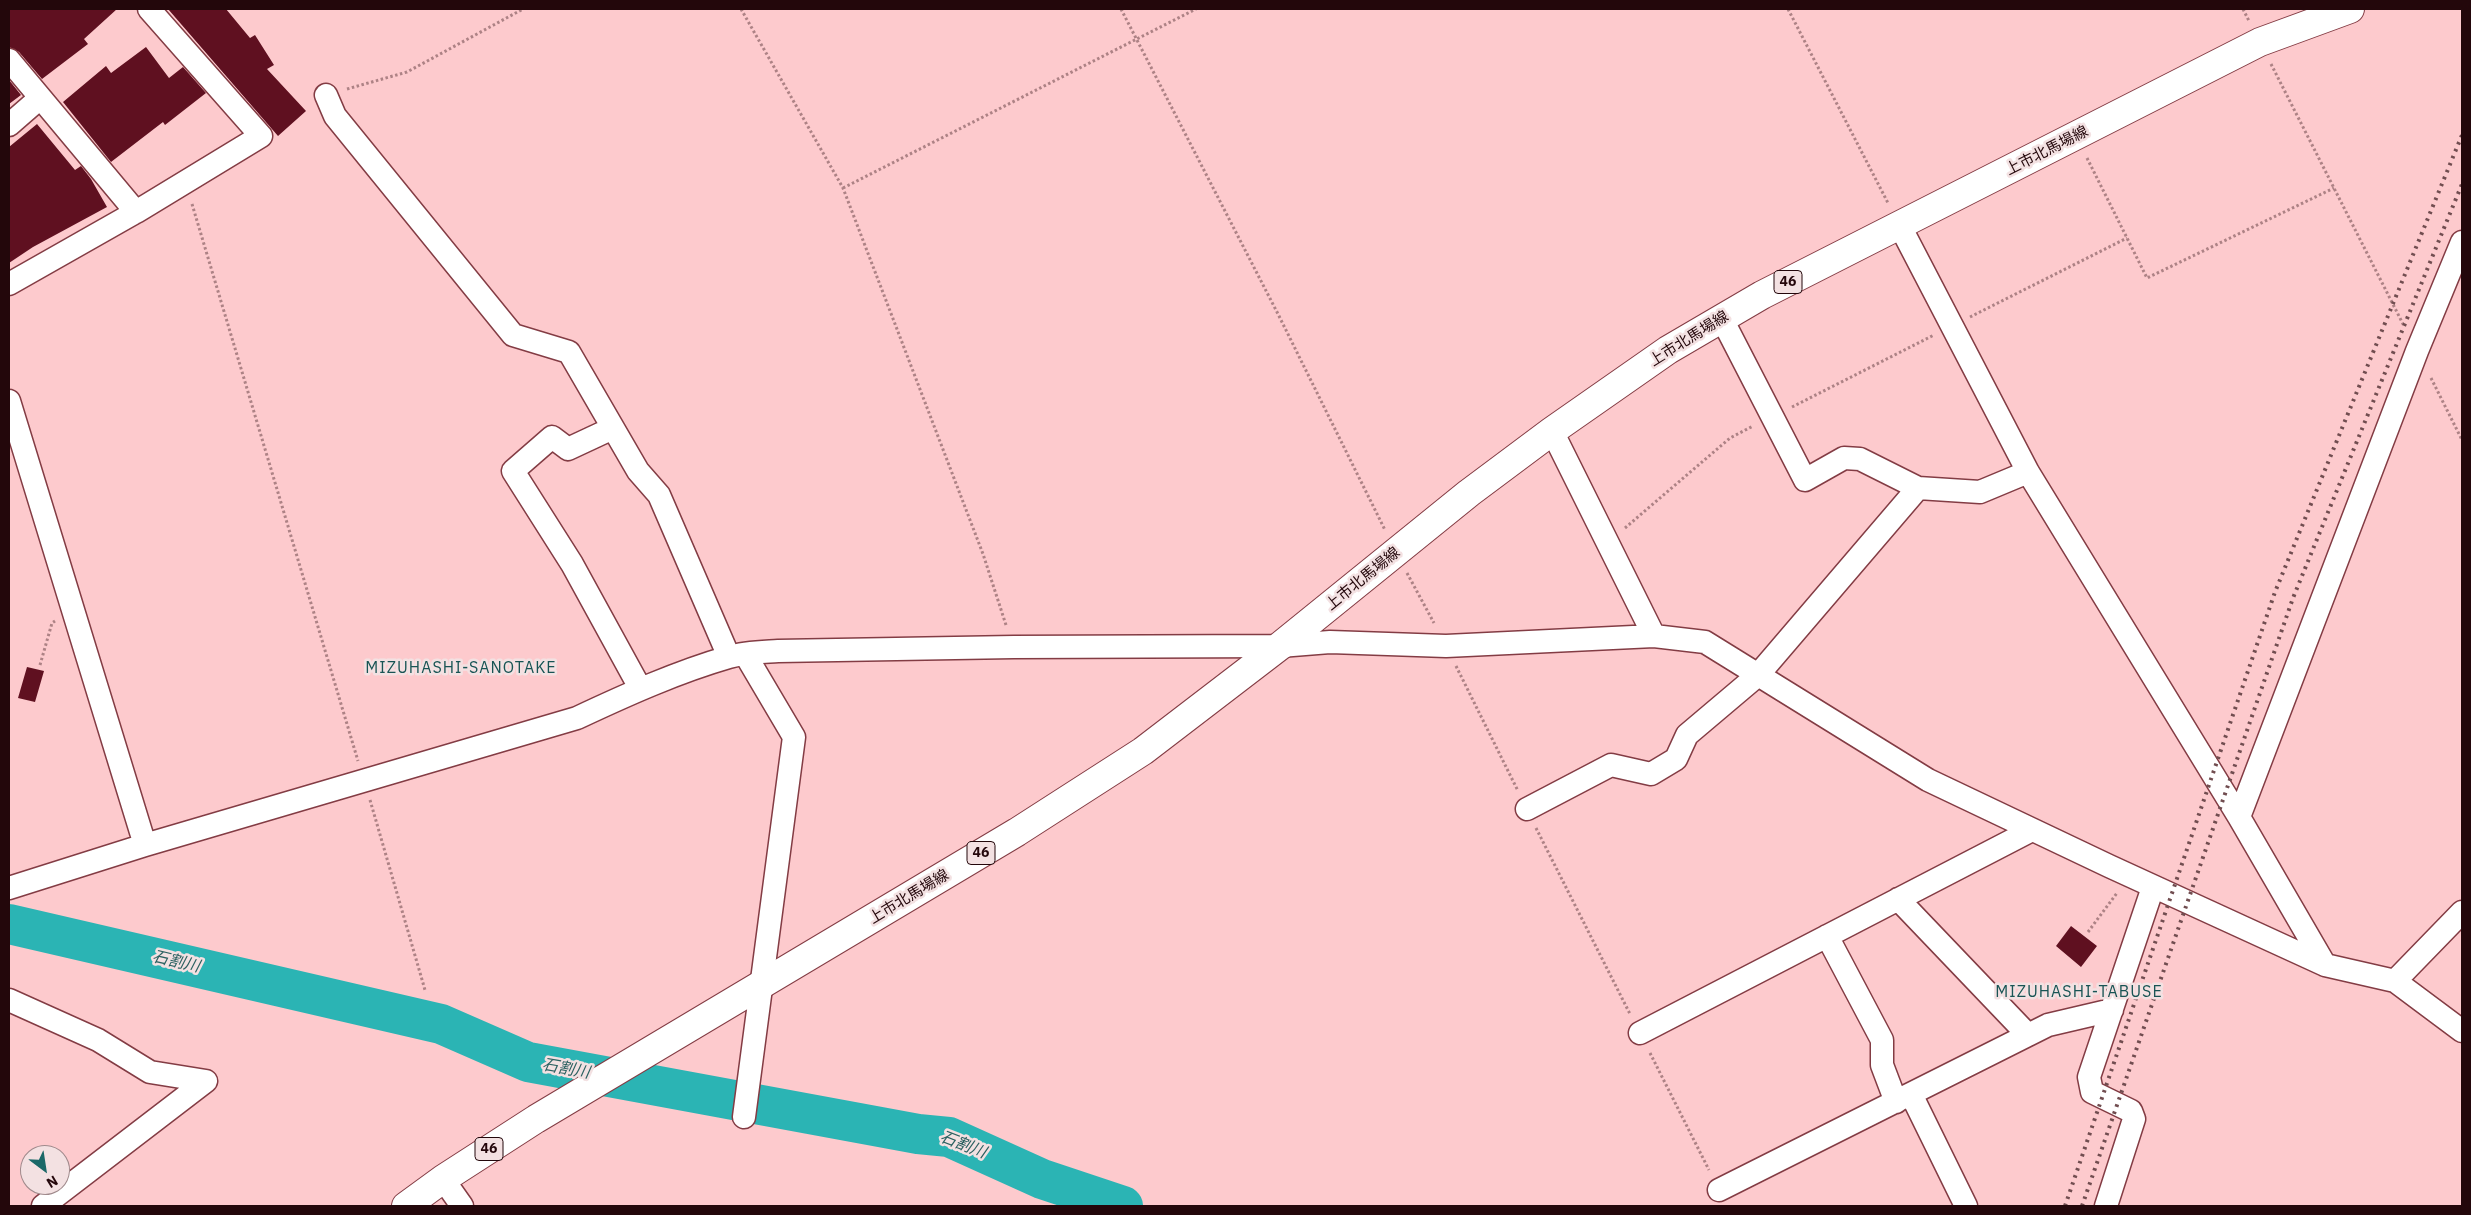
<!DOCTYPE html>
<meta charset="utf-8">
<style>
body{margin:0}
#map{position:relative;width:2471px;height:1215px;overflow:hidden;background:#fdcacd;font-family:"IBM Plex Sans",sans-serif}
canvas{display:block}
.frame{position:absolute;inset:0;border:10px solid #23070b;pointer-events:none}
.north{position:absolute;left:20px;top:1145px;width:50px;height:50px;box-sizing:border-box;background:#f3e1e2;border:1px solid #a08a8c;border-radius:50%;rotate:149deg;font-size:14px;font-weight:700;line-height:20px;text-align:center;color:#23070b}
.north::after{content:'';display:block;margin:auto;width:18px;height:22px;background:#1b6868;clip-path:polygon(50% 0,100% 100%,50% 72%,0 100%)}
</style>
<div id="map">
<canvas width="2471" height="1215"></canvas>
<div class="frame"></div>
<div class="north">N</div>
</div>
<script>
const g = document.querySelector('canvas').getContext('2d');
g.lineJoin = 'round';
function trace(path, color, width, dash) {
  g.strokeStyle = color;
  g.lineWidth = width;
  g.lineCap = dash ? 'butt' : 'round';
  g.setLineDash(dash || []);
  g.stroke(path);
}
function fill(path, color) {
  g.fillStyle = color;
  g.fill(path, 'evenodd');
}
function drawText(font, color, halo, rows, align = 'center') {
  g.font = font + ' "IBM Plex Sans","Noto Sans JP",sans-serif';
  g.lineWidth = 5;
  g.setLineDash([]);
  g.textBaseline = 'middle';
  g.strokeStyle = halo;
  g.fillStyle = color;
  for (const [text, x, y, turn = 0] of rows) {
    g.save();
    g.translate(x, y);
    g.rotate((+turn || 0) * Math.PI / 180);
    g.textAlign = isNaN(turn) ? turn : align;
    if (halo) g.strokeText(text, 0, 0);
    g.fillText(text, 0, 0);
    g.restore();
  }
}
const river = new Path2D(`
 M9,924l432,100 87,38 390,72 31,3 93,42 81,27`);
const building = new Path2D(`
 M9,9h108l-33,30 4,5 -46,35 -23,-27 -10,-5z
 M168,9h58l24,29 5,-3 19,30 -7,4 39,42 -28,25z
 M146,47l23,31 14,-11 23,26 -41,32 -2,-3 -52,40 -48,-60 43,-36 5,7z
 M9,80l12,15 -12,9z
 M37,124l38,46 6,-4 10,13 16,28 -74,40 -24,16v-116z
 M27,667l17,4 -9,31 -17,-4z
 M2071,926l26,20 -16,21 -25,-21z`);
const path = new Path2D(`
 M741,9l102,179 140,366 23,71
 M1121,9l157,305 107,216
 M1788,9l100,194
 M2243,9l6,12
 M2271,64l133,262
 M347,89l60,-17 116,-63
 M2087,158l60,120 187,-90
 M843,188l353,-179
 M192,204l166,557
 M1970,317l157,-79
 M2431,378l31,62
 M1792,407l142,-72
 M1625,528l105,-90 23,-12
 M1407,573l27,50
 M40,665l12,-42 3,-2
 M1456,666l62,125
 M370,800l55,190
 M1536,828l94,186
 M2088,932l29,-39
 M1650,1053l59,117`);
const street = new Path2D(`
 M9,60l127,152
 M326,95l9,21 178,219 56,17 69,119 21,24 70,162
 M9,125l31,-27
 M1900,226l128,246 211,345 86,148
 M9,284l127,-72 125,-76 -112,-127
 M9,401l136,444
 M613,428l-45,21 -16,-12 -39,34 59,93 68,124
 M1552,431l102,205
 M1918,488l62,4 48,-20
 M1527,809l84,-44 40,9 25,-15 11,-24 71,-60 160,-187 -58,-29 -16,-1 -39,22 -83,-161
 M2239,817l178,-466 45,-109
 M9,888l136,-43 432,-127c49,-23 100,-46 152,-61 16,-5 33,-5 49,-6l236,-4 266,-1 50,-4 116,4 208,-10 51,6 223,138 181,86 216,99 70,16 67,50
 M1898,899l130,136
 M1827,936l55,104v25l14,37
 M2395,981l67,-69
 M9,1000l89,40 52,32 56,9 -163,125
 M1640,1033l392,-203
 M1911,1094l55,112
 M744,1117l50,-380 -49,-83
 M443,1179l19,27
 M1719,1190l329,-165 64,-15
 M2106,1206l28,-87 -3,-8 -39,-19 -3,-15 64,-190`);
const primary = new Path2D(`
 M406,1206l37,-27 93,-60 481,-287 126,-81 137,-105 189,-153 83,-62 116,-81 94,-55 498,-253 90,-33`);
const rail = new Path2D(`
 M2065,1206l210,-614 187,-457
 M2082,1206l211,-608 169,-414`);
const shields = [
 [1788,282,28],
 [981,853,28],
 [489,1149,28]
];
const shieldNames = [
 ["46",1788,282],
 ["46",981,853],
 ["46",489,1149]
];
const streetNames = [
 ["上市北馬場線",2047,151,-27],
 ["上市北馬場線",1689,339,-32],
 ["上市北馬場線",1363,579,-39],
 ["上市北馬場線",909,897,-31]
];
const neighbourhoodNames = [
 ["MIZUHASHI-SANOTAKE",461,668],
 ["MIZUHASHI-TABUSE",2079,992]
];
const waterNames = [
 ["石割川",176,962,13],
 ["石割川",566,1069,10],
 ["石割川",963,1145,21]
];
trace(river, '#2bb4b4', 40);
fill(building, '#5f1020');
trace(street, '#833c44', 25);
trace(primary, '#833c44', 30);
trace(path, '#ad8285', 3, [2.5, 2.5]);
trace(street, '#fff', 22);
trace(primary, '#fff', 28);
trace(rail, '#714d50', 4, [2.5, 5]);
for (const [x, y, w] of shields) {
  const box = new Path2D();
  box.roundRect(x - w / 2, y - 11.5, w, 23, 4);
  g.fillStyle = '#f3e1e2';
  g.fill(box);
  trace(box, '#23070b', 1);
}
drawText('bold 14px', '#23070b', null, shieldNames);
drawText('15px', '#23070b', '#f3e1e2', streetNames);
g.letterSpacing = '1px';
drawText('16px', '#185454', '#f3e1e2', neighbourhoodNames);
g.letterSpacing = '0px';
drawText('italic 16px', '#2c6161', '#f3e1e2', waterNames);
</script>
